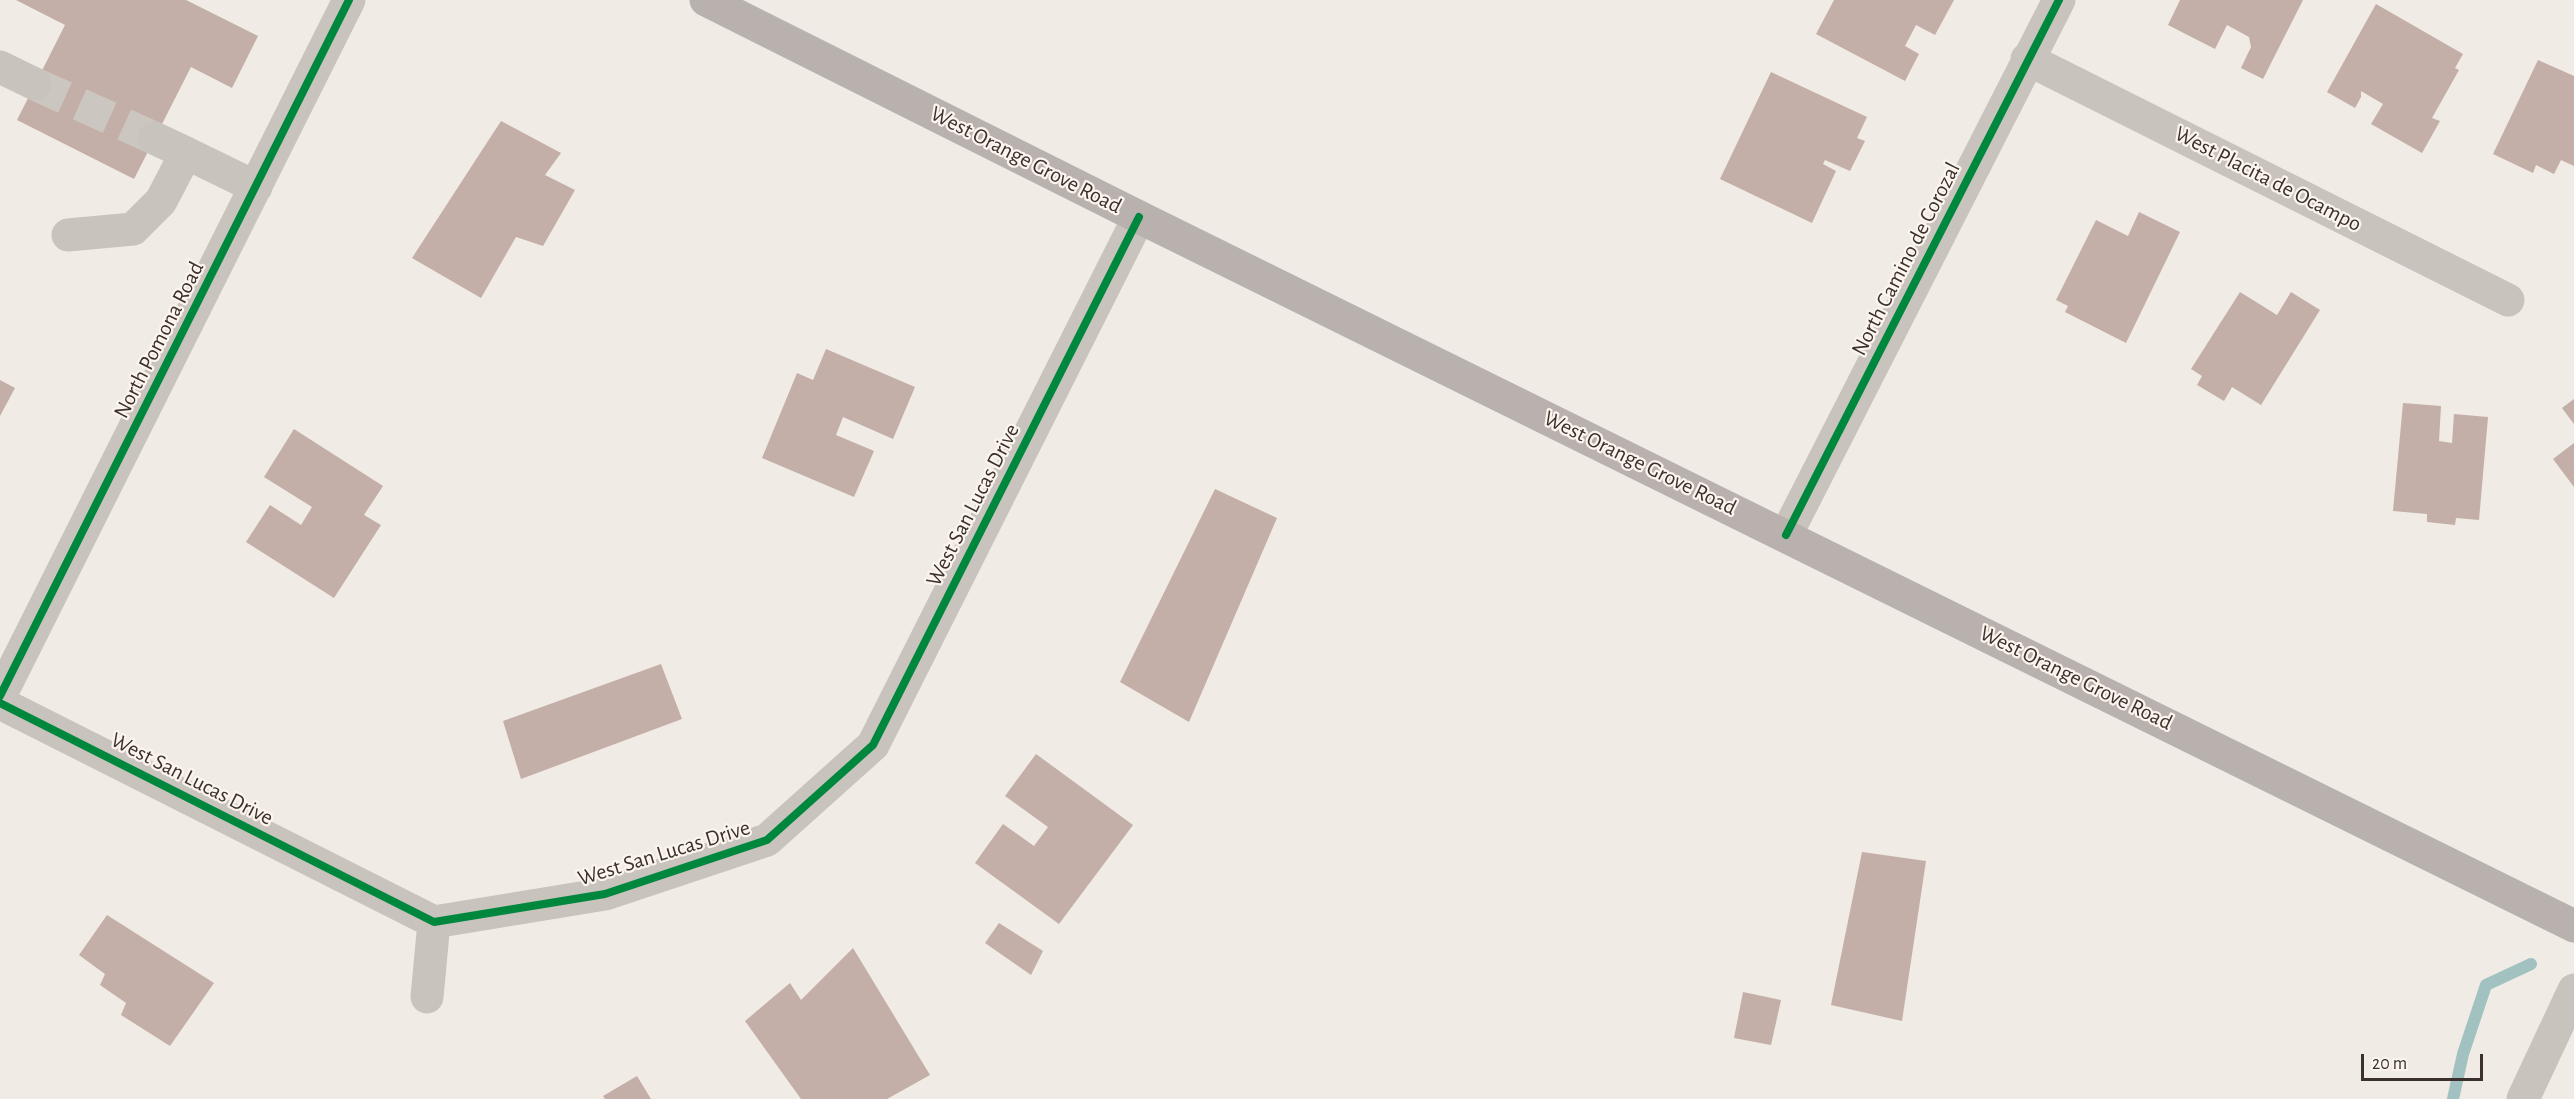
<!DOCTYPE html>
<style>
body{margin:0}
#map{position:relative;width:2574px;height:1099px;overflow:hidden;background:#f0ebe5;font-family:"Alegreya Sans",sans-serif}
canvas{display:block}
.scale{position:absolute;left:2361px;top:1054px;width:122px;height:27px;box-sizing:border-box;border:3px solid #3b302b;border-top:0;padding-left:8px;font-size:18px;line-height:21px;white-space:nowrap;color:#3b302b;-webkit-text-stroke:4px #fbf5ee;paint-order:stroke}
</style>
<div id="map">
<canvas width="2574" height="1099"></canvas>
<div class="scale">20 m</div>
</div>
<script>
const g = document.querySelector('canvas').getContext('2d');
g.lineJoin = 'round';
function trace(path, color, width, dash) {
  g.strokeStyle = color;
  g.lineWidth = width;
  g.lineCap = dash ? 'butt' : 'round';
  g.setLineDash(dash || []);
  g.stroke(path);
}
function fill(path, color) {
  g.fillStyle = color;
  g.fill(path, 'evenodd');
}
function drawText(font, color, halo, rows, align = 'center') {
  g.font = font + ' "Alegreya Sans",sans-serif';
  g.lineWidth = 4.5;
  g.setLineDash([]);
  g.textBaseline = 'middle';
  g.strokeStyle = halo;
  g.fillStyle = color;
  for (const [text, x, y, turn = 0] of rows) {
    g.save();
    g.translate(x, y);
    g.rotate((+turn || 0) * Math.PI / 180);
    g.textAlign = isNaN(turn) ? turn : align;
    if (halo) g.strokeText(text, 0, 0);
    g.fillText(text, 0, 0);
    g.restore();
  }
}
const stream = new Path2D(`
 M2453,1099l10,-45 23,-69 45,-21`);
const building = new Path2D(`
 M16,0h170l72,36 -26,52 -41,-21 -57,112 -117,-59 48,-95z
 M1834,0h120l-19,35 -19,-10 -11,21 14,8 -14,27 -89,-47z
 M2180,0h123l-40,79 -22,-11 10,-21 -2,-10 -22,-12 -12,24 -47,-24z
 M2376,4l87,50 -8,14 4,2 -27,48 8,3 -18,32 -51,-29 12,-20 -22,-13v6l-6,11 -28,-16z
 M2538,60l36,16v90l-13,-6 -7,14 -18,-9 -3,8 -40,-19z
 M1771,72l96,45 -10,21 8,3 -15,30 -25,-11 -2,4 13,7 -24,52 -92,-44z
 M501,121l60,32 -16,22 30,15 -32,56 -27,-9 -35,61 -69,-40z
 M2139,212l41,20 -54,111 -61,-31 3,-6 -12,-6 40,-80 32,16z
 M2240,292l37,23 14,-23 29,18 -59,95 -29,-18 -8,14 -27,-16 5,-9 -11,-7z
 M826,349l89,38 -22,52 -50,-22 -7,18 38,16 -20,46 -92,-39 35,-85 16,7z
 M0,380l15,8 -15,28z
 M2574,399v25l-12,-16z
 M2403,403l38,3 -2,35 13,2 2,-29 34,3 -9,103 -23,-2 -1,7 -28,-3v-8l-34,-3z
 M294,429l89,57 -19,29 17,10 -47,73 -88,-56 24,-37 31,20 11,-18 -48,-30z
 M2574,443v44l-21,-28z
 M1215,489l62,29 -88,204 -69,-40z
 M661,664l21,55 -161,60 -18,-58z
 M1036,754l97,71 -74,99 -84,-61 28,-39 31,22 14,-19 -43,-31z
 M1862,852l64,9 -24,160 -71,-16z
 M107,915l107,68 -44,63 -49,-31 5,-12 -26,-18 5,-11 -26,-19z
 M999,923l44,28 -12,24 -46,-32z
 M853,948l77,127 -43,24h-86l-56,-78 45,-38 11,17z
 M1743,992l38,8 -10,45 -37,-7z
 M637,1076l14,23h-46l-2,-3z`);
const minorTunnel = new Path2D(`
 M35,84l119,54`);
const minor = new Path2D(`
 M2027,59l481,241
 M0,67l35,17
 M154,138l32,15
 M68,235l65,-6 28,-28 25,-48 70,34
 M1786,535l273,-535
 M0,696l349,-696
 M0,703l434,219 171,-28 162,-54 106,-95 266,-528
 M427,997l7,-75
 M2523,1099l51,-109`);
const major = new Path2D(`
 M706,0l433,217 1435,709`);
const cycleway = new Path2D(`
 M1786,535l273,-535
 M0,696l349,-696
 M0,703l434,219 171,-28 162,-54 106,-95 266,-528`);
const streetNames = [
 ["West Orange Grove Road",1026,160,27],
 ["West Placita de Ocampo",2268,179,27],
 ["North Camino de Corozal",1906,259,-63],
 ["North Pomona Road",159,340,-63],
 ["West Orange Grove Road",1640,463,26],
 ["West San Lucas Drive",973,505,-63],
 ["West Orange Grove Road",2076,678,26],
 ["West San Lucas Drive",192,779,27],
 ["West San Lucas Drive",664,853,-17]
];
trace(stream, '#a1c2c1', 12);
fill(building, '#c3afa7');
trace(minorTunnel, '#ccc6c0', 33, [33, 16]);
trace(minor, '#c9c3be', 33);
trace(major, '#b8b1ad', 33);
trace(cycleway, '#00873e', 8);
drawText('22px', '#3b302b', '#fbf5ee', streetNames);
</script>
